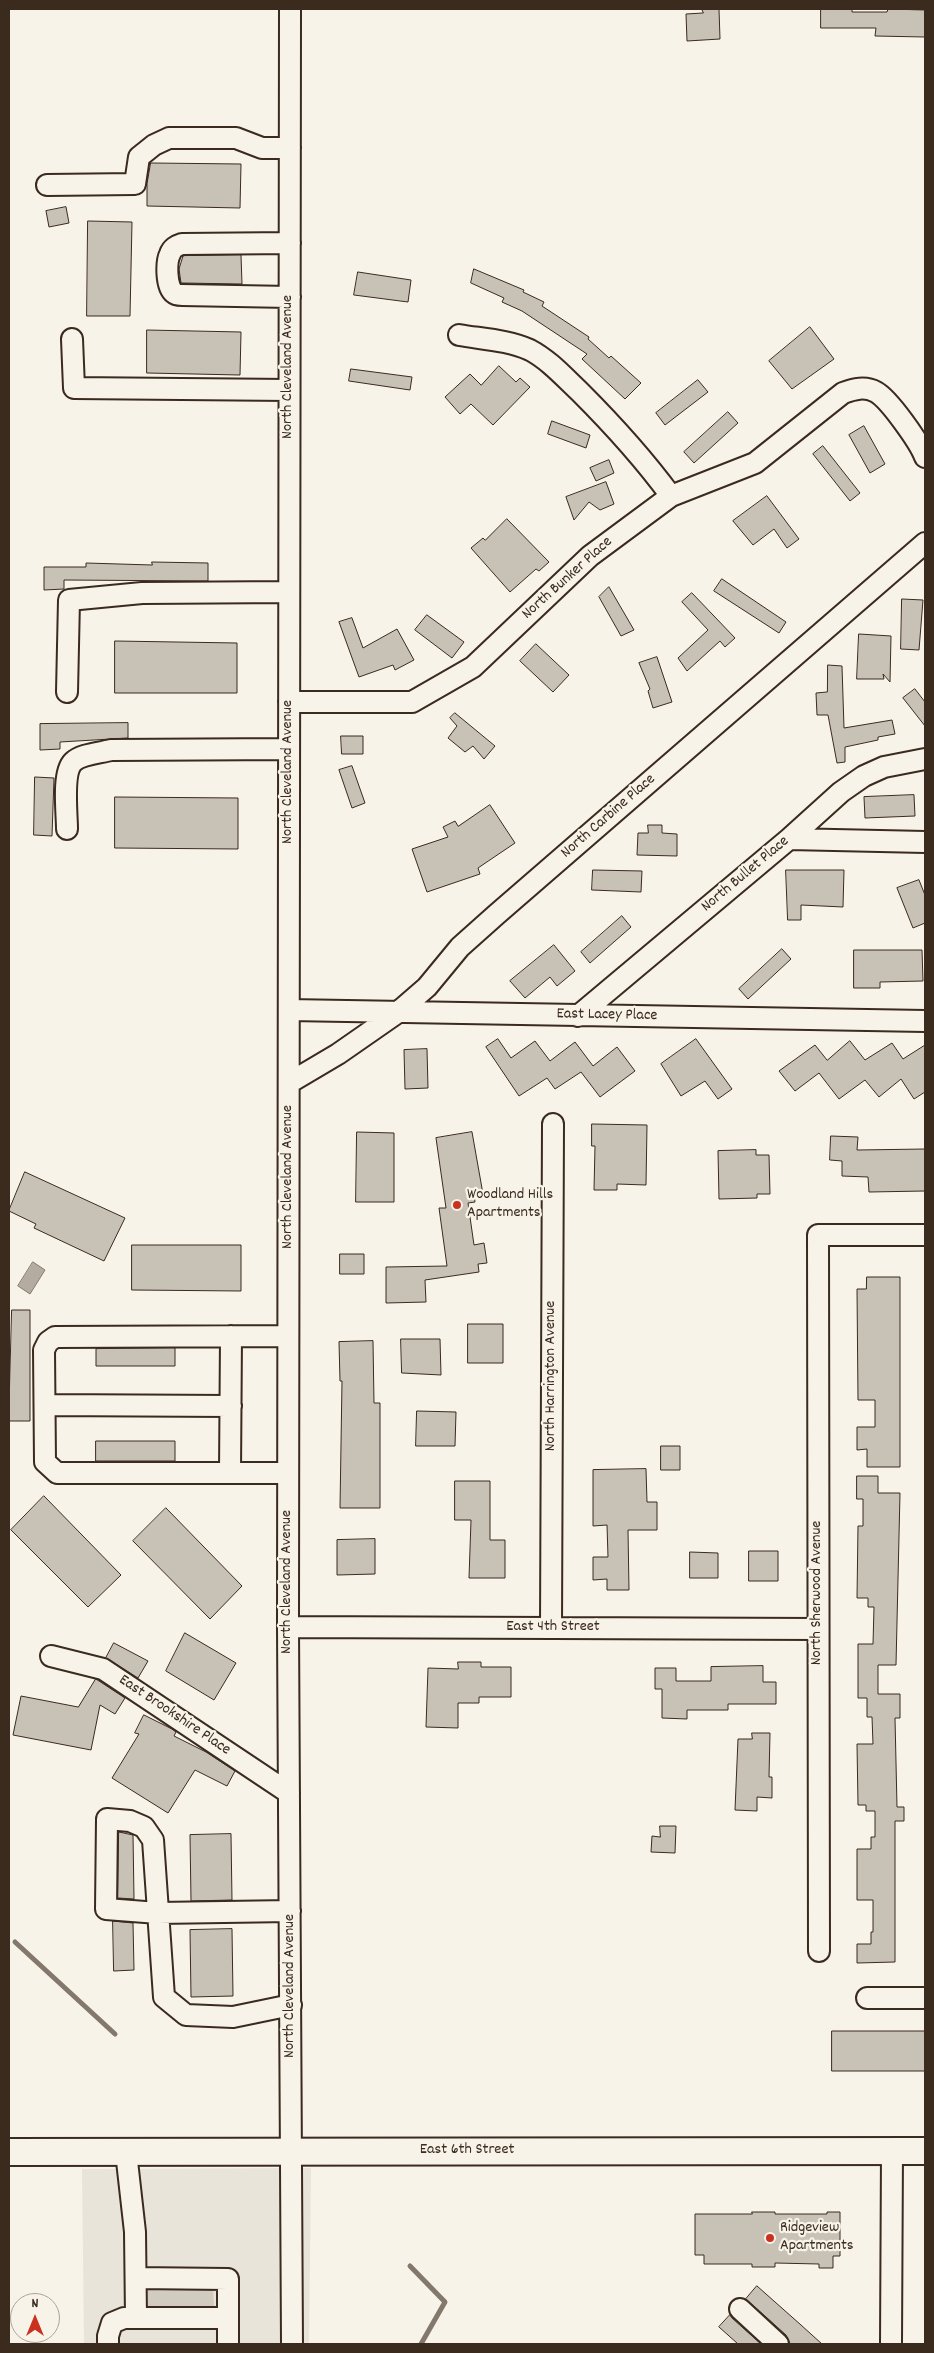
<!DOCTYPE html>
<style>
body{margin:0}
#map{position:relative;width:934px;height:2353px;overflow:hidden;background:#f7f3e8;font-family:Dekko,sans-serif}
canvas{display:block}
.frame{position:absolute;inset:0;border:10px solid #3b2a1e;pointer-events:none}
.north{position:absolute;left:10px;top:2293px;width:50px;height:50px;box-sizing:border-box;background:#f7f3e8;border:1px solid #aca397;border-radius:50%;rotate:0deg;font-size:14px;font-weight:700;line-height:20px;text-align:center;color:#3b2a1e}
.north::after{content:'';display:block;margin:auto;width:18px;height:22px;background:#c8321e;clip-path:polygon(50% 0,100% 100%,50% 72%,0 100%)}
</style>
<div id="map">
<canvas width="934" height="2353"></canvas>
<div class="frame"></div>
<div class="north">N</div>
</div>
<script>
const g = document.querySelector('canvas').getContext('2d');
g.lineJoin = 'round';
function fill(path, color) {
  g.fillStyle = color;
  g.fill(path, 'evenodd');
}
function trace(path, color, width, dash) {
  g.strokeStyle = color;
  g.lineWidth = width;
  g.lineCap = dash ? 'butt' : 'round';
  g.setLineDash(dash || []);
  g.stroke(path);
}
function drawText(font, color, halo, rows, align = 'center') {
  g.font = font + ' Dekko,sans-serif';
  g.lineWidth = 4.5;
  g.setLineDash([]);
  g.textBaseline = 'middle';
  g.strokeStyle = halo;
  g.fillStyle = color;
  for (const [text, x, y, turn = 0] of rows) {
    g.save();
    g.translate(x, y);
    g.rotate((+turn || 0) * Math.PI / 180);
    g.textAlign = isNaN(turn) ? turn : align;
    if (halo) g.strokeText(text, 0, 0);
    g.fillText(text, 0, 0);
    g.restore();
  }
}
const built = new Path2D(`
 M311,2168l-2,176h-225l-2,-175z`);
const water = new Path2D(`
 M33,1262l12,8 -15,24 -12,-8z`);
const stream = new Path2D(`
 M15,1942l100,92
 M410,2266l35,36 -24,42`);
const building = new Path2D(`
 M702,9h17l1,30 -33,2 -1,-27 17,-1z
 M821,9h31v3h35l1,-3 37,1v27l-50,-1 1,-8h-55z
 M151,163l90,1 -1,44 -93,-2v-22z
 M66,207l3,16 -20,4 -3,-16z
 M88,221l44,1 -2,94h-43z
 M241,255l1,29 -61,-1 -2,-14 4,-13z
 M474,269l50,21 -1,2 21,10 -2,4 47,31 -1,2 21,19 2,-2 30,27 -16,16 -43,-40 5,-5 -65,-43 -20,-9 2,-4 -33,-15z
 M358,272l53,8 -3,22 -54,-7z
 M810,327l24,32 -42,30 -23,-28z
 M147,330l94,2 -1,43 -93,-2z
 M499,366l17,16 4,-4 10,9 -37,38 -22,-21 -11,10 -15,-17 25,-23 11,11z
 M351,369l61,8 -2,13 -61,-9z
 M698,380l10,12 -43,33 -9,-12z
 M728,412l10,11 -44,40 -10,-11z
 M552,421l38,14 -4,13 -38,-14z
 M864,426l21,38 -15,9 -21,-38z
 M823,446l37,47 -10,8 -37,-47z
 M609,460l5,13 -18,8 -6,-13z
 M606,482l8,22 -14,6 -11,-8 -15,18 -8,-23z
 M767,496l32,43 -12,9 -13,-19 -21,16 -20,-24z
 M507,519l42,43 -10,9 -3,-2 -26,23 -39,-44 12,-10 2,2z
 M152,562l56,1v18l-144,-1v9l-20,1v-23h42v-4l66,2z
 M722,579l64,43 -7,11 -65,-42z
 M609,587l25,43 -13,6 -22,-39z
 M692,593l43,45 -10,9 -5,-6 -33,30 -9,-13 30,-28 -26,-28z
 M902,599l21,1 -4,50 -18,-1z
 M427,615l37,27 -12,16 -37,-28z
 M352,618l11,30 34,-19 17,31 -19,10 -2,-5 -34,12 -20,-55z
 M859,634l32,2 -1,46 -7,-8 1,5h-27z
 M115,641l122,2v50h-122z
 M536,644l33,31 -16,17 -33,-31z
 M657,657l15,45 -19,6 -5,-17 2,-2 -11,-26z
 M828,665l14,1 2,62 48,-8 3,14 -17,3v3l-33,7v15l-8,1 -9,-48h-11l-1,-22 11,-1z
 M915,689l10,13v24l-22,-28z
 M455,713l40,33 -11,13 -11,-13 -8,6 -17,-14 9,-12 -7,-8z
 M128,723v15l-68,4v7l-20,1v-26z
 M341,736h22v18h-21z
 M352,766l13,37 -13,5 -13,-38z
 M35,777l19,1 -2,58 -18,-1z
 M914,795l1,21 -50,2 -1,-21z
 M115,797l123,1v51l-123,-1z
 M490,805l25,38 -37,25 2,6 -53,18 -15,-43 36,-12 -5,-10 12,-6 3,5z
 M648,825h14v8l15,1v22l-40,-1 1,-22h10z
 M593,870l49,1 -1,21 -49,-2z
 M786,870h58l-1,37 -42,-2v15h-13z
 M919,880l6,15v28l-12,5 -16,-40z
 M622,916l9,11 -41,36 -9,-11z
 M554,945l21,26 -18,15 -7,-9 -25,21 -15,-17z
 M782,949l9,10 -43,40 -9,-10z
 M854,950h68l1,31 -43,1v6h-26z
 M498,1039l13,19 24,-17 15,20 25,-19 18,24 24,-19 18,24 -35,26 -19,-25 -26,17 -8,-11 -28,18 -33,-49z
 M696,1039l36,50 -14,10 -13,-18 -24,15 -20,-32z
 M850,1041l15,19 27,-17 11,16 22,-14v47l-11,7 -13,-20 -22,18 -14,-17 -26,19 -20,-26 -24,18 -16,-20 36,-26 12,15z
 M427,1049l1,39 -23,1 -1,-39z
 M592,1124l55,1 -1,60 -29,-1v6h-23l1,-44h-3z
 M357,1132l37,1v69h-38z
 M472,1132l11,62 -9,1 1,7 -7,1 6,42 10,-2 3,20 -9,1 1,8 -54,8 1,22 -40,1v-36l61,-1 -8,-58h7l-10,-70z
 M831,1136l27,1 -1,13 68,-1v42l-56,1 -1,-15 -26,-1v-15l-12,-1z
 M756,1150v5h13l1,39h-13v4l-38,1 -1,-48z
 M25,1172l100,46 -21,43 -70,-33 2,-4 -27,-13z
 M132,1245h109v46l-109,-1z
 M340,1254h24v20h-24z
 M867,1277h33v190h-33v-18l-10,1v-23h18v-27h-17l-1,-111h9z
 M12,1310h18v111h-21z
 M468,1324h35v39h-35z
 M401,1339h39l1,36 -39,-2z
 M373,1341l1,62h6v105h-40l2,-127h-2l-1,-39z
 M175,1348v18h-79v-17z
 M417,1411l39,1 -1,34h-39z
 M96,1441h79v20h-79z
 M661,1446h19v24h-19z
 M646,1469l1,33h10v28h-29l1,60h-22v-11l-14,1v-23h15l-1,-32 -14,1v-56z
 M857,1476h21v17h22l-4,172h-18v29h22v24h-5l2,89h7v14h-9v141l-38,1v-19h14v-12h2v-32h-16v-51h14v-12h4v-26h-9v-6h-8l-1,-61h16l-1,-27h-5v-19h-9v-54h15l1,-37h-6v-9h-11l1,-72h5v-27h-6z
 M455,1481h35v59h15v38h-36l2,-58h-16z
 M44,1496l77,79 -33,32 -77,-77z
 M166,1508l76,78 -32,33 -77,-78z
 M375,1539v35l-38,1v-35z
 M749,1551h29v30h-29z
 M690,1552l28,1v25h-28z
 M185,1633l51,30 -22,37 -48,-29z
 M114,1643l34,18 -10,17 -32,-20z
 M458,1662h23v5h30v30h-32v6h-21v25l-32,-1 2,-59 30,1z
 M763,1666v16h13v22h-48v6h-41v9l-25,-1v-29h-7v-21h21v13h35v-14z
 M96,1679l29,19 -10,16 -15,-9 -9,45 -78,-15 8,-39 57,11z
 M144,1715l28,14 4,3 -2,4 32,16 29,19 -8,15 -32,-16 -27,43 -56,-35 27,-44 -4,-1z
 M752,1733h18l-1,44h3v21l-15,-1v14l-22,-1 3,-71h14z
 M660,1826h16l-1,27 -24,-1 1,-16 8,1z
 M119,1832l14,3 1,64 -16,-1z
 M231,1834l1,66 -41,1 -1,-66z
 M113,1921l20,2 1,47 -20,1z
 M232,1929l1,67 -42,1 -1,-67z
 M832,2031h93v40h-93z
 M752,2212h23v2h52v-2h13v44h-7v12h-14v-4l-44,-1v4h-23v-3h-48v-9h-9v-41h57z
 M757,2286l44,39 21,19h-32l-4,-9 -40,-36z
 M730,2315l2,3 29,26h-23l-19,-17z`);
const minorTunnel = new Path2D(`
 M164,2287v20
 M184,2287v19
 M203,2287l1,20
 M147,2288l1,19`);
const minor = new Path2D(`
 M290,9l-2,1618 4,717
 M47,185l88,-1 4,-27 15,-12 15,-7h67l26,10h28
 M290,243l-108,1c-6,2 -10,4 -12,10 -4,8 -4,33 4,39 2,2 5,2 8,2l108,2
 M459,335c23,4 49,5 71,15 19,10 34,27 50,42 33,33 63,66 91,104
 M72,339l2,49 215,2
 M67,692l2,-92 73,-7 147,-1
 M289,702h123l61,-35 117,-111 81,-60 84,-33 88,-70c11,-4 22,-7 33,-1 13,7 44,51 49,65
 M67,829c0,-16 -5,-56 6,-67 8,-8 27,-9 38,-12l178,-1
 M789,839l136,3
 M289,1010l636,11
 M578,1016l211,-177 52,-47 23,-16 20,-9 41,-8
 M289,1083l49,-29 59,-41 30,-26 33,-40 37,-33 428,-371
 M45,1405l186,1
 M230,1473l1,-137
 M288,1473h-231l-12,-11 -1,-112 4,-8 7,-5 233,-1
 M288,1627l530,2
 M551,1628l2,-504
 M51,1656l52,13 186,124
 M290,1911l-132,2 -52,-4 1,-90 23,2 14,6 9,13 11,157 22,18 47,2 58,-12
 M819,1951l-1,-716h107
 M867,1998h58
 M126,2152l9,80 1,85
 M136,2278l92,1v65
 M740,2309l38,35
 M108,2344v-8l4,-13 12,-5h104
 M891,2344l1,-193`);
const major = new Path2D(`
 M9,2152l916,-1`);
const markers = [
 [457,1205,5,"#c8321e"],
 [770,2238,5,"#c8321e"]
];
const streetNames = [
 ["North Cleveland Avenue",289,367,-90],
 ["North Bunker Place",568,579,-42],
 ["North Cleveland Avenue",289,772,-90],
 ["North Carbine Place",609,817,-41],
 ["North Bullet Place",746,875,-40],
 ["East Lacey Place",607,1016,1],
 ["North Cleveland Avenue",289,1177,-90],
 ["North Harrington Avenue",552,1376,-90],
 ["North Cleveland Avenue",288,1582,-90],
 ["North Sherwood Avenue",818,1593,-90],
 ["East 4th Street",553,1628],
 ["East Brookshire Place",174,1716,34],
 ["North Cleveland Avenue",291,1986,-90],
 ["East 6th Street",467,2151]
];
const poiNames = [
 ["Woodland Hills",467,1196],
 ["Apartments",467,1214],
 ["Ridgeview",780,2229],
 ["Apartments",780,2247]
];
fill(built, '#e9e4d9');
fill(water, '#b4aca0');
trace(water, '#84786c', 1);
trace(stream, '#84786c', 5);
fill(building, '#c8c1b6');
trace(building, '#3b2a1e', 1);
trace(minorTunnel, '#d1cbc0', 20, [20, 10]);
trace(minor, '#3b2a1e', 24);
trace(major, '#3b2a1e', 30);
trace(minor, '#f7f3e8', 20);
trace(major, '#f7f3e8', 26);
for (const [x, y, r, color] of markers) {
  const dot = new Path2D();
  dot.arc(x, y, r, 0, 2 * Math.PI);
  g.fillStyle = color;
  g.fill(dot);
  trace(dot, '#f7f3e8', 2);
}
drawText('16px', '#3b2a1e', '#f7f3e8', streetNames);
drawText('16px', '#3b2a1e', '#f7f3e8', poiNames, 'left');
</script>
